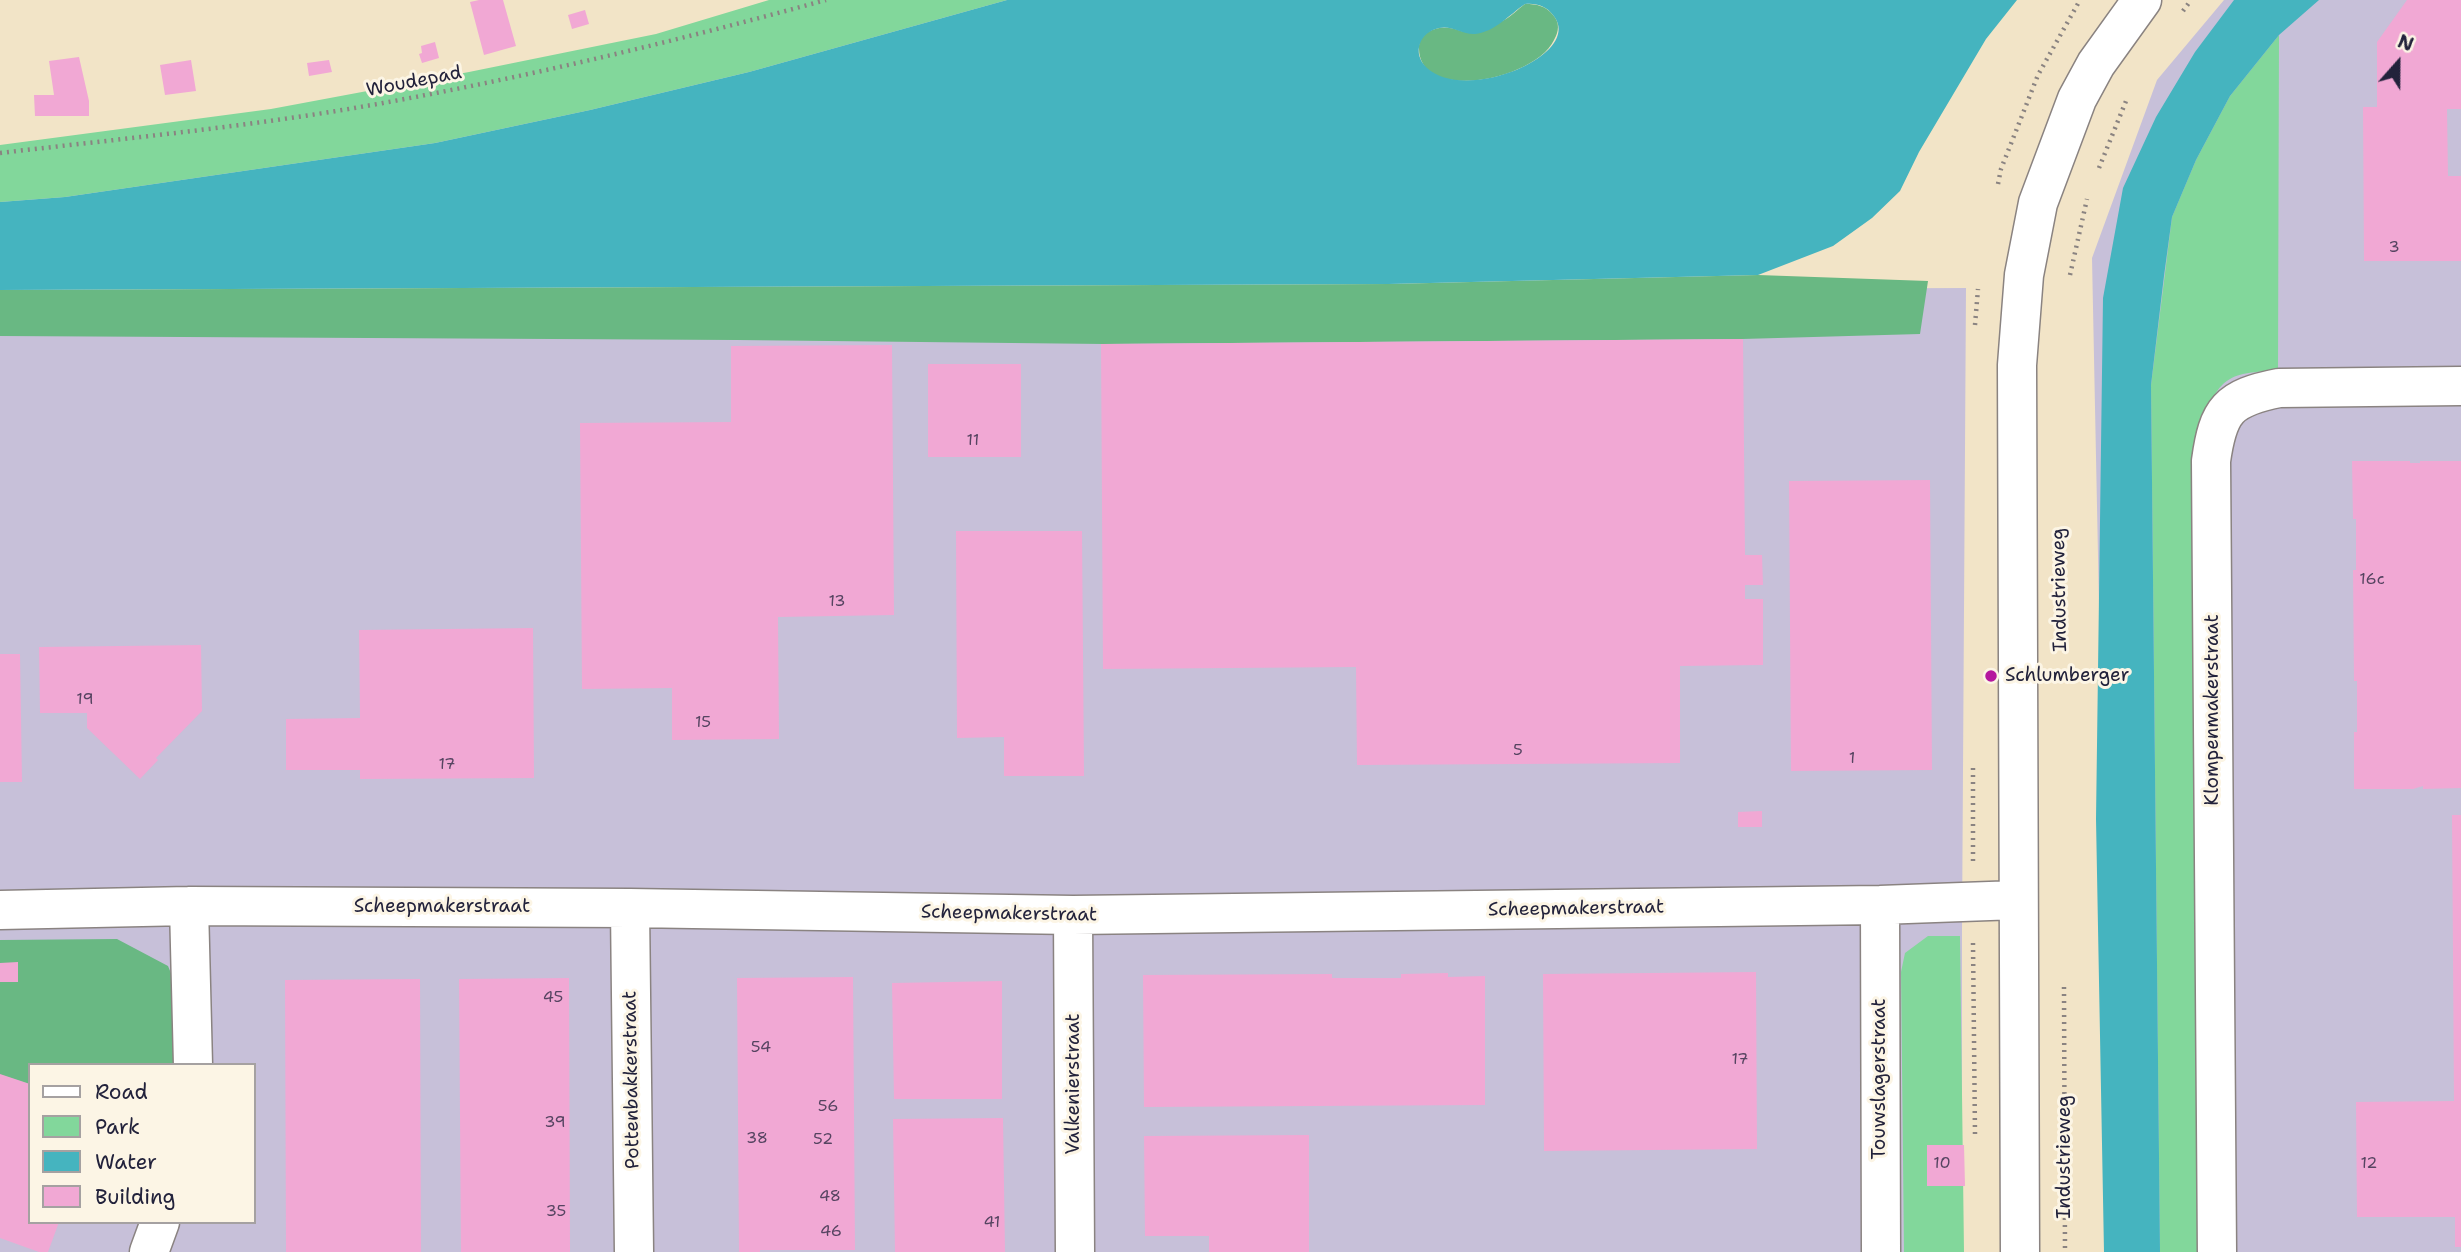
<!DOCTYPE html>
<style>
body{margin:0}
#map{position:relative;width:2461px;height:1252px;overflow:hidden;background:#f2e4c7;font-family:"Shantell Sans",sans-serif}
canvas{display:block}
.legend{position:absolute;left:28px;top:1063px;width:228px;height:161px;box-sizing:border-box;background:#fcf5e5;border:2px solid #a5a1a1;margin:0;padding:9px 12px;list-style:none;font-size:21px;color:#22223b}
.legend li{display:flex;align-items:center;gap:14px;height:35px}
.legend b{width:35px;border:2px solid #a5a1a1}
.north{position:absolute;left:2363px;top:28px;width:70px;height:70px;-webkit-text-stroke:5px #fcf5e5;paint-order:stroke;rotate:21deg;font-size:19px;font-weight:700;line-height:28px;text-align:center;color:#22223b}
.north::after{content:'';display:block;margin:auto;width:24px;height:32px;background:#22223b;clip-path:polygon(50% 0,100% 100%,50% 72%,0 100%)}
</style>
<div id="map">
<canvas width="2461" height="1252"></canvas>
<ul class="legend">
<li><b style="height:9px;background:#fff"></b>Road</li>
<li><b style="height:19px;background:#82d79b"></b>Park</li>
<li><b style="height:19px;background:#45b4bf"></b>Water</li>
<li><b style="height:19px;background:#f1a8d4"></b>Building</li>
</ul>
<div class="north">N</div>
</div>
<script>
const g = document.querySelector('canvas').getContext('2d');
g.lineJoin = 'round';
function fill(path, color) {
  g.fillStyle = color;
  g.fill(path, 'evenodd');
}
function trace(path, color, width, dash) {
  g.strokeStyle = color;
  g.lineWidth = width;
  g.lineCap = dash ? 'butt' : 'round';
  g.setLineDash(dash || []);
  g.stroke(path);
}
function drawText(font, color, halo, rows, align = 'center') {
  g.font = font + ' "Shantell Sans",sans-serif';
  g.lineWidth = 6;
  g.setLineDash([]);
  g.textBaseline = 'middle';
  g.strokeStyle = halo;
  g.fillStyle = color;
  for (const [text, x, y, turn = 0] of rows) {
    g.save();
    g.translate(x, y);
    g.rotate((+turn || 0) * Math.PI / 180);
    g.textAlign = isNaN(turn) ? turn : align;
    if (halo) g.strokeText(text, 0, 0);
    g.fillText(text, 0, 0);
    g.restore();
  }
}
const industrial = new Path2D(`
 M2224,0h237v1252h-349l-20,-994 65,-178z
 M1966,288l-4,642v322h-1962v-957zM30,1065h224v157h-224z`);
const green = new Path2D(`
 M769,0h238l-258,72 -159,38 -155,33 -370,54 -65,5v-57l271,-36 198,-37 187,-38z
 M2279,35l-1,336c-47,1 -59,5 -75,51l-1,830h-42l-9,-867 21,-168 24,-57 34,-64z
 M1928,936h32l4,316h-60l-3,-280 4,-19z`);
const forest = new Path2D(`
 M1525,4c12,0 21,2 28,11 7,8 6,16 1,25 -19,40 -134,63 -135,9 -1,-15 15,-23 30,-21 7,0 13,5 20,4 11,-2 31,-8 40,-15 6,-4 10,-9 16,-13z
 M1758,275l170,6 -8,53 -178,5 -638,5 -367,-4 -737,-4v-46l1389,-6z
 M117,939l51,27 18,44 -5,55h-151v26l-30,-11v-140z`);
const water = new Path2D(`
 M1007,0h1010l-31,39 -67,113 -19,39 -28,27 -39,28 -75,29 -369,9 -1389,6v-88l65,-5 370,-54 155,-33 159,-38zM1525,4c12,-1 21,2 28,11 33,39 -87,89 -126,53 -16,-15 -7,-36 12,-40 13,-3 24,7 36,6 20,-2 35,-20 50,-30z
 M2234,0h85l-40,35 -49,61 -34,64 -24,57 -8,59 -13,109 9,867h-56l-8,-433 7,-521 20,-110 33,-71 39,-65z`);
const building = new Path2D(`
 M479,0h24l13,46 -32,9 -14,-53z
 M2407,0h54v109h-14l1,67h13v85h-97l-1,-154h14v-65z
 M585,10l4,14 -17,5 -4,-14z
 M435,42l4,16 -17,5 -3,-9 3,-1 -1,-7z
 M79,57l10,44v15h-54l-1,-21h20l-5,-34z
 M191,60l5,31 -31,4 -5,-30z
 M329,60l3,12 -23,4 -2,-13z
 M1743,339l2,216h17l1,30h-18v14h18v66l-83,1v97l-323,2 -1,-98 -253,2 -2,-325z
 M892,345l2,270 -116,2 1,122 -107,1v-52l-90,1 -2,-266 151,-1v-76z
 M928,364h93v93h-93z
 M2352,461h58v2h10v-2h41v327l-38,1v-3l-10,3h-59v-57h3v-51h-3l-1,-111h3v-51h-3z
 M1930,480l2,290 -141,1 -2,-290z
 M956,531h126l2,245h-80v-39l-47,1z
 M533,628l1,150 -174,1v-9h-74v-51l74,-1 -1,-88z
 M201,645l1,66 -46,47 2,2 -18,19 -53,-51v-15h-47l-1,-66z
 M0,654h20l2,128h-22z
 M1762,811v16h-24v-15z
 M2452,815h9v432h-6v-30h-98l-1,-115 98,-1z
 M18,962v20h-18v-19z
 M1756,972l1,177 -213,2 -1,-177z
 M1448,973v4l37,-1v129l-341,2 -1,-132 189,-1v4h69v-4z
 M853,977l2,273h-95v2h-21l-2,-274z
 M569,978l1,274h-109l-2,-273z
 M420,979l1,273h-135l-1,-272z
 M1002,981v118h-108l-2,-116z
 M0,1074l30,10v138h29l-11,30h-9l-39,-14z
 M1003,1118l2,134h-110l-2,-133z
 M1309,1135v117h-100v-16h-64l-1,-100z
 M1927,1145h37l1,41h-38z`);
const path = new Path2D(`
 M2183,11l8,-11
 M0,153c128,-15 256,-27 383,-50 149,-27 297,-63 443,-103
 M2099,168l27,-67
 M1998,184l3,-15 37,-94 42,-75
 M2070,275l17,-76
 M1975,325l3,-36
 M1973,861v-97
 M1973,943l2,191
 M2064,987l1,265`);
const minor = new Path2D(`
 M1880,905l1,347
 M189,906l4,159
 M630,908l4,344
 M0,910l189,-4 441,2 443,7 807,-10 137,-5
 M1073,915l2,337
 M149,1252l11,-30
 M2020,1252l-3,-887 7,-90 14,-72 39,-104 19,-35 46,-64
 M2217,1252l-6,-791c7,-51 17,-63 68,-73l182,-2`);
const markers = [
 [1991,676,7,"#b5179e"]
];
const numberNames = [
 ["3",2394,248],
 ["11",973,441],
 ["16c",2372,580],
 ["13",837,602],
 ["19",85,700],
 ["15",703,723],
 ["5",1518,751],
 ["1",1852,759],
 ["17",447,765],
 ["45",553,998],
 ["54",761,1048],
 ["17",1740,1060],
 ["56",828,1107],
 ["39",555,1123],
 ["38",757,1139],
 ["52",823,1140],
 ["10",1942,1164],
 ["12",2369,1164],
 ["48",830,1197],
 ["35",556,1212],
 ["41",992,1223],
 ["46",831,1232]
];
const streetNames = [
 ["Woudepad",414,82,-11],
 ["Industrieweg",2060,590,-91],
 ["Klompenmakerstraat",2213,710,-90],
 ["Scheepmakerstraat",442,907],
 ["Scheepmakerstraat",1576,909,-1],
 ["Scheepmakerstraat",1009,914,1],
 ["Touwslagerstraat",1880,1079,-90],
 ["Pottenbakkerstraat",632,1080,-91],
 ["Valkenierstraat",1074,1084,-90],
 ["Industrieweg",2065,1157,-90]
];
const poiNames = [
 ["Schlumberger",2005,676]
];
fill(industrial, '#c7c0d9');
fill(green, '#82d79b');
fill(forest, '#69b883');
fill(water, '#45b4bf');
fill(building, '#f1a8d4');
trace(minor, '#8a8381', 41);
trace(path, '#8a8381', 4.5, [2, 5]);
trace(minor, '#fff', 38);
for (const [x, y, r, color] of markers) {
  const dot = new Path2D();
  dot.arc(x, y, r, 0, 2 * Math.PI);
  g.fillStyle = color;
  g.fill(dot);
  trace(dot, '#fcf5e5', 2.5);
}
drawText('16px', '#564461', null, numberNames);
drawText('19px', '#22223b', '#fcf5e5', streetNames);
drawText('19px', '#22223b', '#fcf5e5', poiNames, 'left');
</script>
